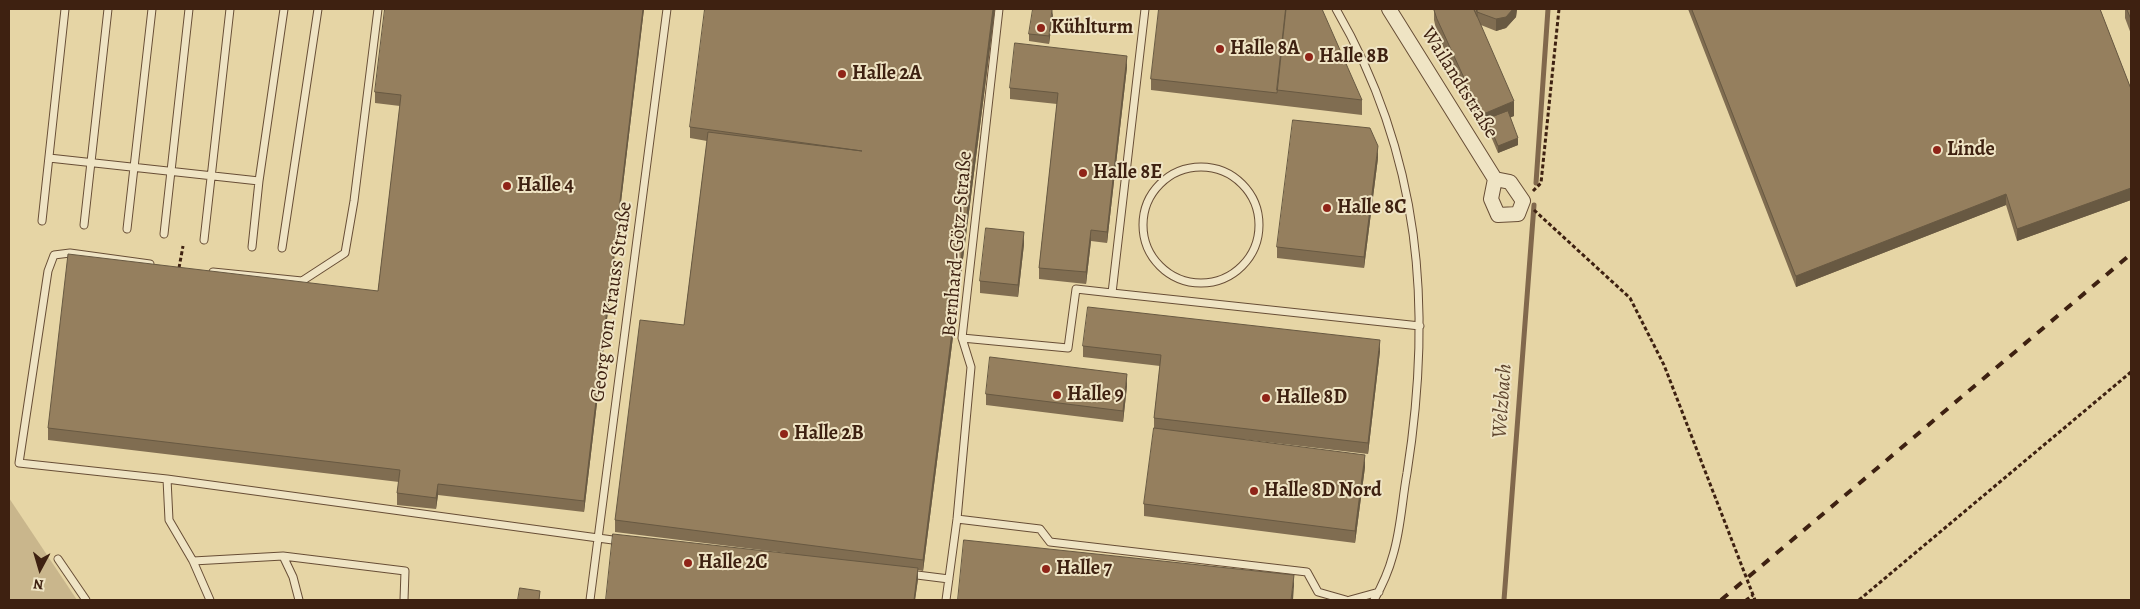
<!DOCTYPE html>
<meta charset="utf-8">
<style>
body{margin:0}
#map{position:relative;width:2140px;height:609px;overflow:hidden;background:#e6d5a5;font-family:Alegreya,serif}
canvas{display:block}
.frame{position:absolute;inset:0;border:10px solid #3e2111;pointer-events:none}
.north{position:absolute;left:15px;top:544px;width:50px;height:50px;-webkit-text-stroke:4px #efe4c4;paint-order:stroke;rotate:186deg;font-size:14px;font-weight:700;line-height:20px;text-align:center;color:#3e2111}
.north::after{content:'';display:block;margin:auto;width:18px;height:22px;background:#3e2111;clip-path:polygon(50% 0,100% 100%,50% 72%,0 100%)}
</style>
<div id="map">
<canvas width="2140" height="609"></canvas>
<div class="frame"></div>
<div class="north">N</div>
</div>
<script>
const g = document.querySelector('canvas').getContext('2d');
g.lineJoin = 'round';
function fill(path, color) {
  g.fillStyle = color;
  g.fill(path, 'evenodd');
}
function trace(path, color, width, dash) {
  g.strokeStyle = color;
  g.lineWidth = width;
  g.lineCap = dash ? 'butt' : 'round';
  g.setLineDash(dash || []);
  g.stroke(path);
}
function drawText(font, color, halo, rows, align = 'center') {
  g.font = font + ' Alegreya,serif';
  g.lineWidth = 4;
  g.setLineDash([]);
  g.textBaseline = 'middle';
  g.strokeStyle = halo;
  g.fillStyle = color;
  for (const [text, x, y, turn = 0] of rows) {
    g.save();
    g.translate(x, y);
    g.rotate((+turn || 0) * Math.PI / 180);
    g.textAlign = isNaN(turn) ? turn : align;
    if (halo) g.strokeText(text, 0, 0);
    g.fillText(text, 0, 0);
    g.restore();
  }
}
const green = new Path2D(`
 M9,498l68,102h-68z`);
const stream = new Path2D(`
 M1536,183l12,-174
 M1504,600l30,-395`);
const path = new Path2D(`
 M1533,191l8,-8 18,-174
 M1534,210l96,88 34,67 91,235
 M179,268l4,-22
 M1746,600l7,-5
 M1859,600l272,-228`);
const service = new Path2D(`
 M1336,9c85,147 97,299 71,464 -5,27 -6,56 -14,82 -4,15 -11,31 -19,45
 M49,158l210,23 -7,66
 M1143 225a58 58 0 1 1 116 0a58 58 0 1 1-116 0Z
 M259,181l25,-172
 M42,221l23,-212
 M84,225l24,-216
 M127,229l25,-220
 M164,234l25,-225
 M204,240l26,-231
 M282,248l36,-239
 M150,264l-80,-11 -16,2 -6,16 -29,192 148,16 453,62
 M213,272l89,9 43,-28 9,-52 24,-192
 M1112,293l308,33
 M962,338l106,10 8,-59 36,4 33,-284
 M167,479l2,41 24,41 17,39
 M957,519l83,10 10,13 257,30 11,20 28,8
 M58,559l28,41
 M193,561l90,-5
 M909,574l40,5
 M299,600l-6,-23 -10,-21 122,15 -1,29
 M590,600l77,-591
 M946,600l11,-81 14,-152 -9,-29 37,-329
 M1350,600l29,-8`);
const minor = new Path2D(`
 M1389,9l106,170 15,3 13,19 -5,13 -20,1 -7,-16 4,-20`);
const rail = new Path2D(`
 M1721,600l410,-346`);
const wall = new Path2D(`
 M644,9l-60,503 -146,-17 -2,14 -39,-4v-12l2,-11 -351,-42v-12l330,-137 22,-185 -25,-3v-11z
 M995,9l-72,562 -5,-1v9l-3,21h-309l180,-47 -171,-21v-12l69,-195 23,-184 -17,-3v-11z
 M1159,9l203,91v15l-211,-25v-11z
 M1434,9h83l-1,8 -10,11 -10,3 -15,-6 33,91 -4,1 8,28 -20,8 -11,-26 -6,2 -44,-96 -3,-13z
 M1688,9h412l31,80v111l-114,41 -11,-36 -210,82z
 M2125,9h6v25l-6,-16z
 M1053,14l-4,30 -20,-3v-7z
 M1127,67l-20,176 -16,-2 -5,43 -47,-5v-11l18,-164 -47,-5v-11z
 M1378,158l-14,110 -87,-10v-11z
 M1024,244l-6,53 -38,-4v-12z
 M1083,346l297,5 -12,103 -127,-15 124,28 -10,76 -211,-27v-12l10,-75v-11l6,-52 -77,-9z
 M1127,386l-4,36 -137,-17v-11z`);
const shadedWall = new Path2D(`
 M643,9h1l-60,503v-11z
 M993,9h2l-72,562v-11z
 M1053,9v5l-4,30v-8z
 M1513,9h4l-1,8 -10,11 -10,3v-12z
 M1127,56v11l-20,176v-11z
 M1514,101v15l-24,10 -3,-7v8l-6,2v-14z
 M1518,138v7l-20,8v-7z
 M1378,146v12l-14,110v-11z
 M2131,188v12l-114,41v-12z
 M2006,194v11l-210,82v-11z
 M1091,230v11l-5,43v-12z
 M1024,232v12l-6,53v-12z
 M1380,340v11l-12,103v-11z
 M1127,374v12l-4,36v-11z
 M1365,455v12l-10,76v-12z
 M438,484v11l-2,14v-11z
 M918,568v11l-3,21h-1z
 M1294,575v11l-1,14h-2z`);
const building = new Path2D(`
 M385,9h258l-59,492 -146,-17 -2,14 -39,-5 3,-23 -352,-42 20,-174 310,37 23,-196 -26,-3z
 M705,9h288l-70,551 -308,-40 25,-200 44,5 24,-193 154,19 -172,-24z
 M1033,9h19l-3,27 -20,-2z
 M1159,9h127l-9,84 -126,-14z
 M1286,9h36l40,91 -85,-10z
 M1434,9h40l40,92 -33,14 -44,-96z
 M1474,9h3v7z
 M1477,9h36l-7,8 -10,2 -19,-7z
 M1692,9h408l31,80v99l-114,41 -11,-35 -210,82z
 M2127,9h4v10z
 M1015,43l112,13 -20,176 -16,-2 -5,42 -47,-4 19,-175 -48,-5z
 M1508,111l10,27 -20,8 -11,-27z
 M1293,120l77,8 8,18 -14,111 -87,-10z
 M986,228l38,4 -6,53 -38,-4z
 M1088,307l292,33 -12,103 -214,-25 7,-63 -78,-9z
 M990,357l137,17 -4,37 -137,-17z
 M1154,428l211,27 -10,76 -211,-27z
 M613,534l305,34 -4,32h-308z
 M964,540l330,35 -3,25h-333z
 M520,588l20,3 -1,9h-21z`);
const markers = [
 [1041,28,5,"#8f2418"],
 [1220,49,5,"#8f2418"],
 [1309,57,5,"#8f2418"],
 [842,74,5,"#8f2418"],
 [1937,150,5,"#8f2418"],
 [1083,173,5,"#8f2418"],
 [507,186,5,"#8f2418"],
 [1327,208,5,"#8f2418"],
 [1057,395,5,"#8f2418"],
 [1266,398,5,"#8f2418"],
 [784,434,5,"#8f2418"],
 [1254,491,5,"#8f2418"],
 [688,563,5,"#8f2418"],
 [1046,569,5,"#8f2418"]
];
const poiNames = [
 ["Kühlturm",1051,28],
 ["Halle 8A",1230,49],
 ["Halle 8B",1319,57],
 ["Halle 2A",852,74],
 ["Linde",1947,150],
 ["Halle 8E",1093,173],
 ["Halle 4",517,186],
 ["Halle 8C",1337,208],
 ["Halle 9",1067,395],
 ["Halle 8D",1276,398],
 ["Halle 2B",794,434],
 ["Halle 8D Nord",1264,491],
 ["Halle 2C",698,563],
 ["Halle 7",1056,569]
];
const streetNames = [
 ["Wailandtstraße",1459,83,58],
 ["Bernhard-Götz-Straße",958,244,-85],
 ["Georg von Krauss Straße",612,302,-82]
];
const waterNames = [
 ["Welzbach",1503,401,-86]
];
fill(green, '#c9b68c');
trace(stream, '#81684c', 5);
trace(service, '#684e36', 9);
trace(minor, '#684e36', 16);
trace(path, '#3e2111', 3, [4, 2.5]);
trace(service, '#efe4c4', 7);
trace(minor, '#efe4c4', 14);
trace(rail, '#3e2111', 4, [9, 9]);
fill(wall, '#806d51');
fill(shadedWall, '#685942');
fill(building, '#957f5e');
trace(building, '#685942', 1);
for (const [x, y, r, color] of markers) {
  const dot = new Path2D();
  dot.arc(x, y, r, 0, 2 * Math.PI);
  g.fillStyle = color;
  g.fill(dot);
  trace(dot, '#efe4c4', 2);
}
drawText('bold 20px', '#3e2111', '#efe4c4', poiNames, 'left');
drawText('20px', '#3e2111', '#efe4c4', streetNames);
drawText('italic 21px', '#5f452e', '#efe4c4', waterNames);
</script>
